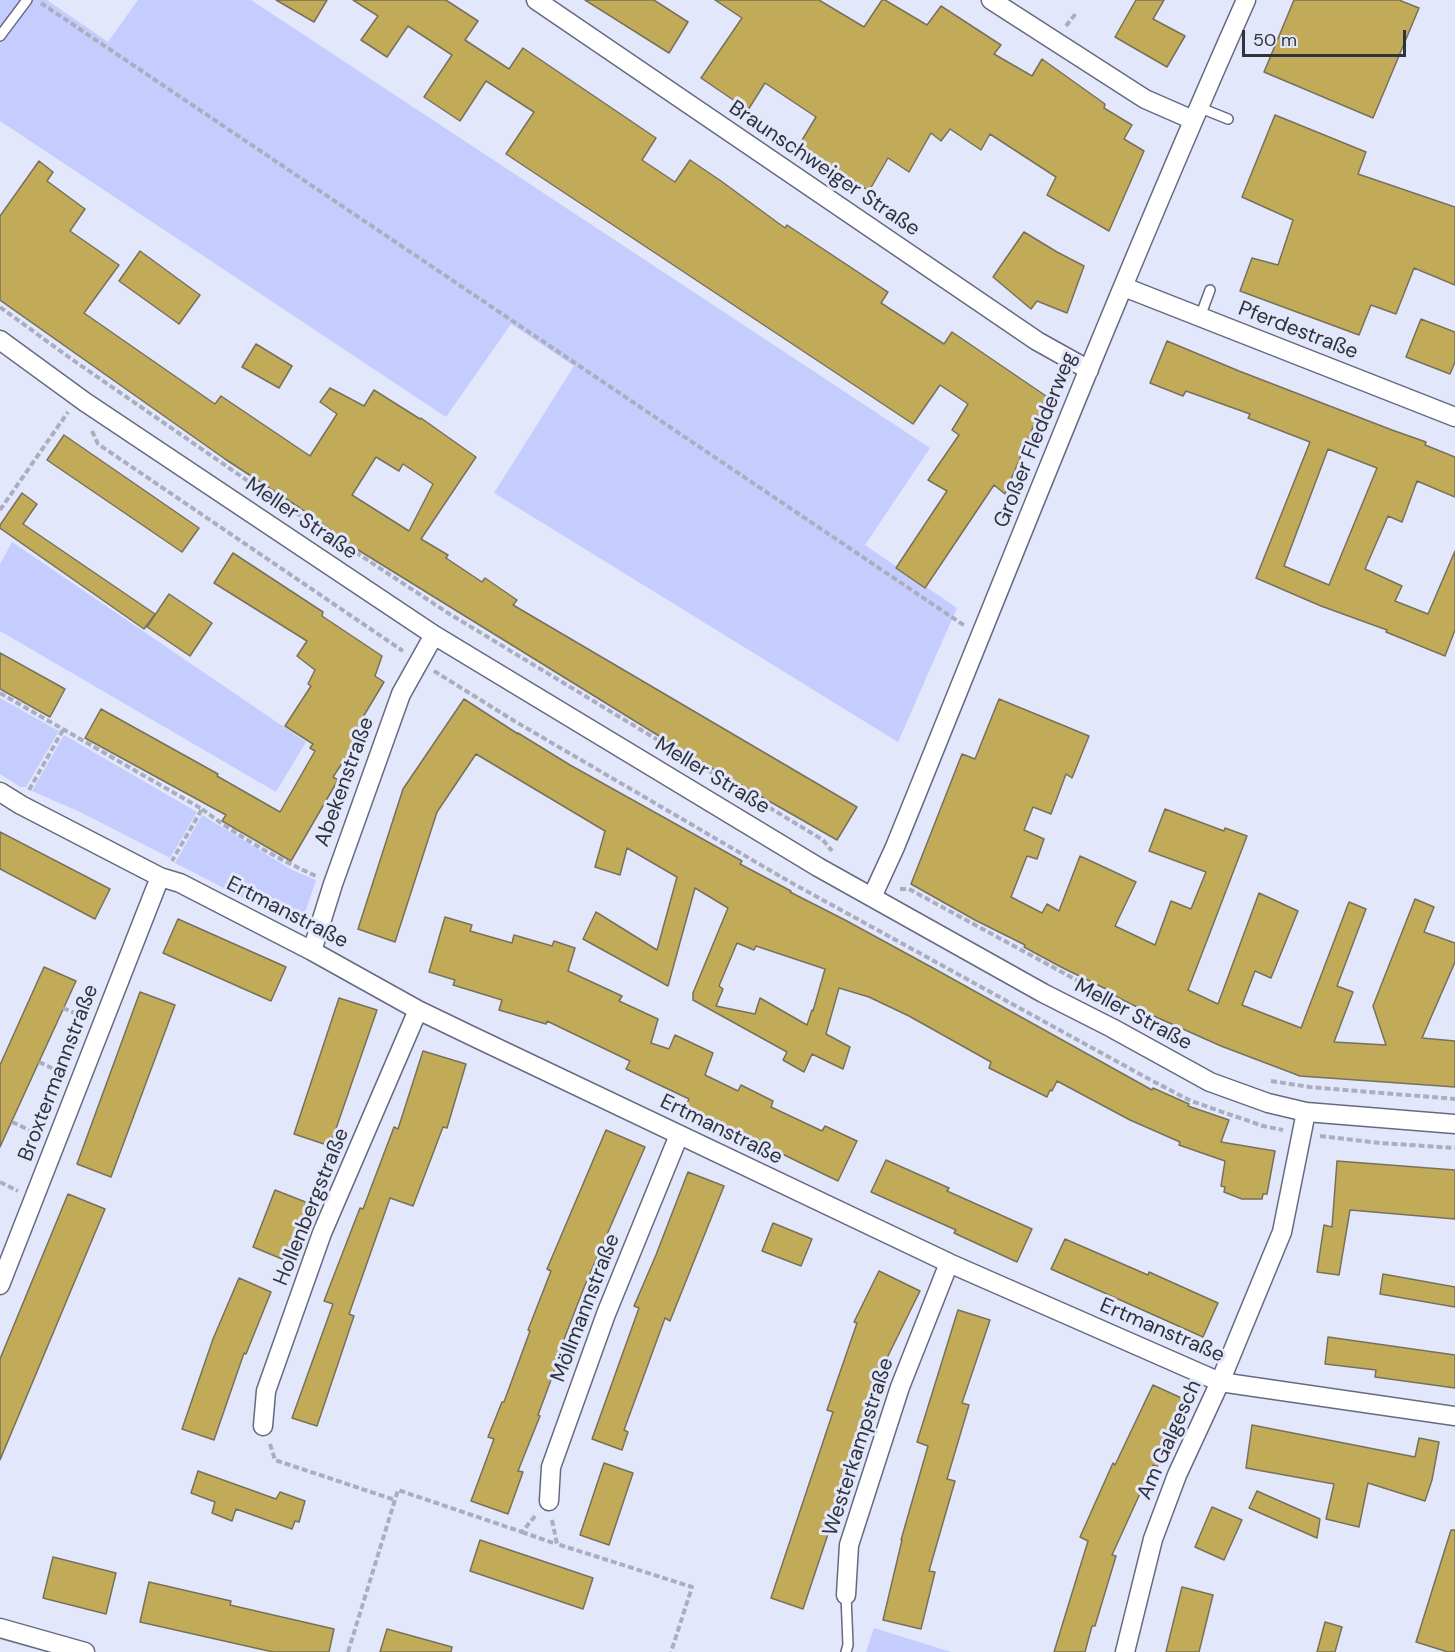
<!DOCTYPE html>
<meta charset="utf-8">
<style>
body{margin:0}
#map{position:relative;width:1455px;height:1652px;overflow:hidden;background:#e3e7fb;font-family:"DM Sans",sans-serif}
canvas{display:block}
.scale{position:absolute;left:1242px;top:30px;width:164px;height:27px;box-sizing:border-box;border:3px solid #30323c;border-top:0;padding-left:8px;font-size:18px;line-height:21px;white-space:nowrap;color:#30323c;-webkit-text-stroke:4px #e3e7fb;paint-order:stroke}
</style>
<div id="map">
<canvas width="1455" height="1652"></canvas>
<div class="scale">50 m</div>
</div>
<script>
const g = document.querySelector('canvas').getContext('2d');
g.lineJoin = 'round';
function fill(path, color) {
  g.fillStyle = color;
  g.fill(path, 'evenodd');
}
function trace(path, color, width, dash) {
  g.strokeStyle = color;
  g.lineWidth = width;
  g.lineCap = dash ? 'butt' : 'round';
  g.setLineDash(dash || []);
  g.stroke(path);
}
function drawText(font, color, halo, rows, align = 'center') {
  g.font = font + ' "DM Sans",sans-serif';
  g.lineWidth = 6;
  g.setLineDash([]);
  g.textBaseline = 'middle';
  g.strokeStyle = halo;
  g.fillStyle = color;
  for (const [text, x, y, turn = 0] of rows) {
    g.save();
    g.translate(x, y);
    g.rotate((+turn || 0) * Math.PI / 180);
    g.textAlign = isNaN(turn) ? turn : align;
    if (halo) g.strokeText(text, 0, 0);
    g.fillText(text, 0, 0);
    g.restore();
  }
}
const green = new Path2D(`
 M0,0h47l61,42 30,-42h113l679,448 -65,97 92,63 -59,134 -404,-249 80,-127 -63,-42 -65,93 -446,-296z
 M12,542l294,200 -30,50 -276,-161v-67z
 M0,698l59,33 -33,56h-6l-20,-13z
 M64,735l133,77 -27,46 -90,-46 -48,-21z
 M202,815l90,55 24,10 -13,39 -9,5 -119,-61z
 M874,1628l77,24h-85z`);
const building = new Path2D(`
 M276,0h51l-13,22z
 M353,0h93l32,21 -13,19 44,29 14,-21 133,90 -14,22 33,22 15,-22 31,21 64,47 2,-3 101,67 -7,11 63,41 8,-12 94,64 -41,98 -11,-9 -69,103 -29,-20 51,-77 -19,-11 31,-45 -7,-5 16,-26 -28,-19 -27,39 -407,-270 28,-42 -48,-31 -26,40 -36,-24 28,-42 -44,-29 -21,31 -26,-17 17,-24z
 M585,0h69l34,22 -19,31z
 M715,0h104l45,27 18,-27h3l42,25 14,-19 60,39 -7,9 38,22 10,-17 63,45 -1,4 28,17 -8,14 20,12 -35,80 -62,-36 9,-18 -66,-43 -9,16 -31,-21 -9,12 -10,-8 -22,39 -21,-14 -19,33 -70,-46 17,-28 -51,-34 -17,27 -47,-32 41,-60z
 M1136,0h28l-11,19 32,17 -18,31 -52,-30z
 M1294,0h105l20,8 -46,110 -109,-46z
 M1275,115l91,37 -8,22 97,33v78l-41,-17 -18,46 -25,-9 -12,30 -119,-44 12,-33 26,7 15,-45 -51,-23z
 M39,161l14,11 -6,9 38,28 -15,22 49,34 -35,48 131,91 6,-8 89,60 27,-42 -17,-12 10,-14 34,18 10,-16 46,29 1,-1 55,39 -55,82 27,16 -2,3 36,24 3,-4 32,22 -4,5 344,202 -20,33 -131,-75 -343,-212 -33,-21 1,-2 -31,-22 -75,-49 -225,-159v-84zM376,457l23,14 4,-7 30,20 -24,47 -57,-36z
 M1024,232l33,20 27,14 -17,47 -30,-12 -6,8 -38,-32z
 M140,251l60,44 -21,29 -60,-43z
 M1421,319l34,13v30l-5,12 -44,-17z
 M1167,341l72,30 153,59 34,12 -1,3 30,12v40l-38,-16 -15,41 -14,-6 -23,53 37,17 -7,15 33,13 27,-63v79l-10,26 -59,-24 1,-2 -66,-24 -65,-28 54,-136 -62,-24 2,-4 -64,-23 -3,5 -33,-13zM1328,449l49,19 -48,117 -45,-19z
 M256,344l36,22 -13,22 -37,-21z
 M64,435l135,93 -17,24 -135,-92z
 M22,493l15,11 -14,20 132,90 -11,15 -144,-101v-3z
 M233,553l90,59 -1,4 60,40 -7,20 9,6 -21,35 7,4 -37,56 5,3 -47,81 -69,-40 4,-6 -141,-77 16,-29 117,65 -1,2 63,36 35,-61 -5,-3 3,-4 -28,-18 26,-40 -3,-2 7,-14 -18,-14 10,-15 -93,-58z
 M169,594l43,29 -22,33 -43,-29z
 M0,653l65,36 -15,28 -50,-28z
 M464,699l54,35v-1l52,32 172,96 -2,3 51,27 -1,1 55,28 88,48 219,122 1,-2 36,16 -1,2 41,14 -8,22 54,9 -8,43h-4l-1,5h-20l-18,-7 1,-5 -4,-1 4,-25 -46,-16 1,-3 -50,-22 -73,-39 -5,10 -2,-1 -3,7 -58,-29 2,-6 -82,-46 -40,-19 -30,-9 -13,46 24,13 -7,22 -31,-15 -8,18 -21,-12 4,-8 -94,-52v-7l35,-85 -33,-20 -27,98 -85,-47 13,-27 61,38 20,-73 -50,-29 -7,27 -25,-8 10,-36 -129,-77 -39,58 -42,130 -37,-13 45,-140zM737,943l17,7 2,-4 69,23 -12,42 -1,-1 -5,15 -47,-27 -5,16 -39,-8 7,-17 -4,-3z
 M999,699l90,37 -17,42 -6,-4 -15,40 -18,-7 -9,23 20,9 -7,20 -10,-3 -16,41 31,16 5,-9 12,7 21,-55 56,26 -21,44 40,19 16,-44 20,8 15,-37 -57,-21 16,-42 59,22 1,-3 22,8 -59,154 30,14 41,-111 39,18 -27,67 -16,-7 -13,34 59,23 48,-126 17,7 -29,77 16,6 -19,50 52,3 -13,-39 42,-107 19,8 -10,25 31,11v19l-33,76 33,3v46l-155,-11 -79,-30 -74,-33v-1l-40,-20 1,-2 -47,-23 -37,-20 1,-2 -50,-25 -64,-36 51,-130 13,5z
 M0,832l110,57 -15,30 -95,-50z
 M445,917l27,8 -2,6 42,12 2,-8 38,11 2,-5 21,7 -7,23 54,25 -3,5 39,18 -7,24 18,6 6,-14 38,18 -8,22 33,16 3,-6 32,16 -2,6 51,24 3,-5 32,15 -19,40 -153,-74 4,-8 -63,-30 4,-8 -83,-40 -1,3 -47,-14 3,-10 -49,-15 2,-5 -26,-8z
 M178,919l108,48 -15,34 -108,-48z
 M44,967l32,14 -76,166v-82z
 M140,992l35,13 -64,172 -34,-13z
 M339,998l38,12 -47,136 -36,-12z
 M423,1051l43,13 -19,64 -4,-1 -30,79 -23,-8 -41,116 5,2 -37,110 -25,-8 41,-114 -9,-3 36,-93 3,1 31,-82 4,2z
 M606,1130l39,17 -60,138 -29,75 2,1 -20,54 2,1 -22,55 5,1 -15,42 -37,-13 23,-62 -6,-2 14,-35h2l26,-71 -2,-1 23,-59 -4,-2z
 M886,1160l63,28 -2,3 85,38 -15,33 -63,-29 2,-3 -85,-38z
 M1337,1161l118,9v49l-105,-9 -11,65 -22,-3 7,-47 8,2z
 M688,1172l36,14 -54,135 -5,-3 -41,112 4,2 -6,18 -30,-11 47,-131 -5,-2 22,-51z
 M275,1190l33,13 -21,58 -34,-14z
 M68,1194l37,15 -105,251v-101z
 M773,1223l39,16 -11,27 -39,-15z
 M1065,1239l83,36 1,-3 69,31 -15,34 -152,-68z
 M879,1271l41,20 -36,73 3,1 -21,58h-1l-62,186 -32,-11 62,-186 -6,-2 30,-87 -3,-1z
 M1383,1274l72,13v20l-75,-13z
 M239,1278l32,14 -25,62 -2,-1 -30,87 -32,-11 31,-90z
 M958,1310l32,10 -28,83 7,2 -22,74 8,2 -26,90 6,1 -14,57 -38,-9 19,-80h-1l27,-94 -11,-4z
 M1328,1337l127,18v33l-80,-11 1,-7 -51,-6z
 M1153,1385l35,16 -31,66 -4,-2 -41,90 4,1 -21,70h-3l-7,26h-31l34,-111 -8,-4 33,-74 2,2z
 M1252,1425l163,32 4,-19 20,4 -7,38 -7,21 -57,-18 -9,44 -33,-8 8,-35 -88,-16z
 M604,1463l29,10 -24,72 -29,-10z
 M198,1471l78,28 4,-7 25,9 -6,21 -4,-1 -3,8 -56,-20 -4,12 -20,-8 3,-11 -24,-9z
 M1257,1491l63,28 -3,19 -68,-30z
 M1212,1507l30,13 -18,40 -29,-13z
 M1451,1530h4v122h-7l-32,-10z
 M480,1540l113,38 -10,31 -113,-38z
 M53,1557l63,16 -10,41 -63,-16z
 M149,1582l82,19 -1,4 104,24 -5,23h-56l-133,-30z
 M1182,1587l31,8 -14,57h-33z
 M1325,1622l17,5 -7,25h-18z
 M387,1629l65,18 -1,5h-71z`);
const path = new Path2D(`
 M41,3l924,623
 M1066,26l11,-14
 M0,307l70,51 188,130 190,125 375,227 9,11
 M92,431l6,13 305,207
 M0,510l68,-98
 M434,671l82,51 274,160 357,196 44,23 72,25 20,4
 M0,693l202,116 -30,52
 M29,790l34,-60
 M202,809c35,27 74,49 114,67
 M900,889h9l184,100 15,13
 M63,1008l23,10
 M39,1062l25,12
 M1271,1081l39,6 145,12
 M12,1122l28,13
 M1320,1136l60,7 75,5
 M0,1182l18,9
 M270,1444l5,16 120,40
 M552,1520l5,24 135,43 -21,65
 M522,1532l34,12
 M348,1652l50,-162 124,42 14,-17`);
const lane = new Path2D(`
 M0,36l27,-36
 M1198,107l30,12
 M1200,317l10,-27
 M846,1595l2,50 -2,7`);
const street = new Path2D(`
 M536,0l501,341 52,29
 M991,0l154,99 48,21
 M1124,287l331,130
 M0,340l85,62 349,233 384,232 225,126 69,35 98,54 58,21 38,9 149,12
 M0,792l21,13 139,72 20,6 132,68 106,59 56,27 475,226 271,119 235,34
 M872,897l23,-50c115,-283 227,-568 351,-847
 M312,951l21,-67 68,-190 33,-59
 M0,1285l160,-408
 M263,1426l3,-35 56,-158 96,-223
 M549,1501l2,-34 55,-153 73,-179
 M846,1595l3,-50 51,-158 49,-124
 M0,1628l85,24
 M1125,1652l28,-113 24,-64 43,-93 62,-150 24,-120`);
const streetNames = [
 ["Braunschweiger Straße",824,169,34],
 ["Pferdestraße",1298,331,21],
 ["Großer Fledderweg",1036,440,-68],
 ["Meller Straße",301,519,34],
 ["Meller Straße",712,776,31],
 ["Abekenstraße",345,782,-70],
 ["Ertmanstraße",287,913,27],
 ["Meller Straße",1133,1015,28],
 ["Broxtermannstraße",59,1073,-69],
 ["Ertmanstraße",721,1130,26],
 ["Hollenbergstraße",312,1207,-68],
 ["Möllmannstraße",586,1308,-69],
 ["Ertmanstraße",1162,1331,23],
 ["Am Galgesch",1170,1440,-66],
 ["Westerkampstraße",859,1447,-72]
];
fill(green, '#c5cdfe');
fill(building, '#c2ab58');
trace(building, '#78715a', 1.5);
trace(lane, '#666a80', 12);
trace(street, '#666a80', 21);
trace(path, '#abaebf', 4, [6, 3]);
trace(lane, '#fff', 9);
trace(street, '#fff', 18);
drawText('21px', '#30323c', '#e3e7fb', streetNames);
</script>
